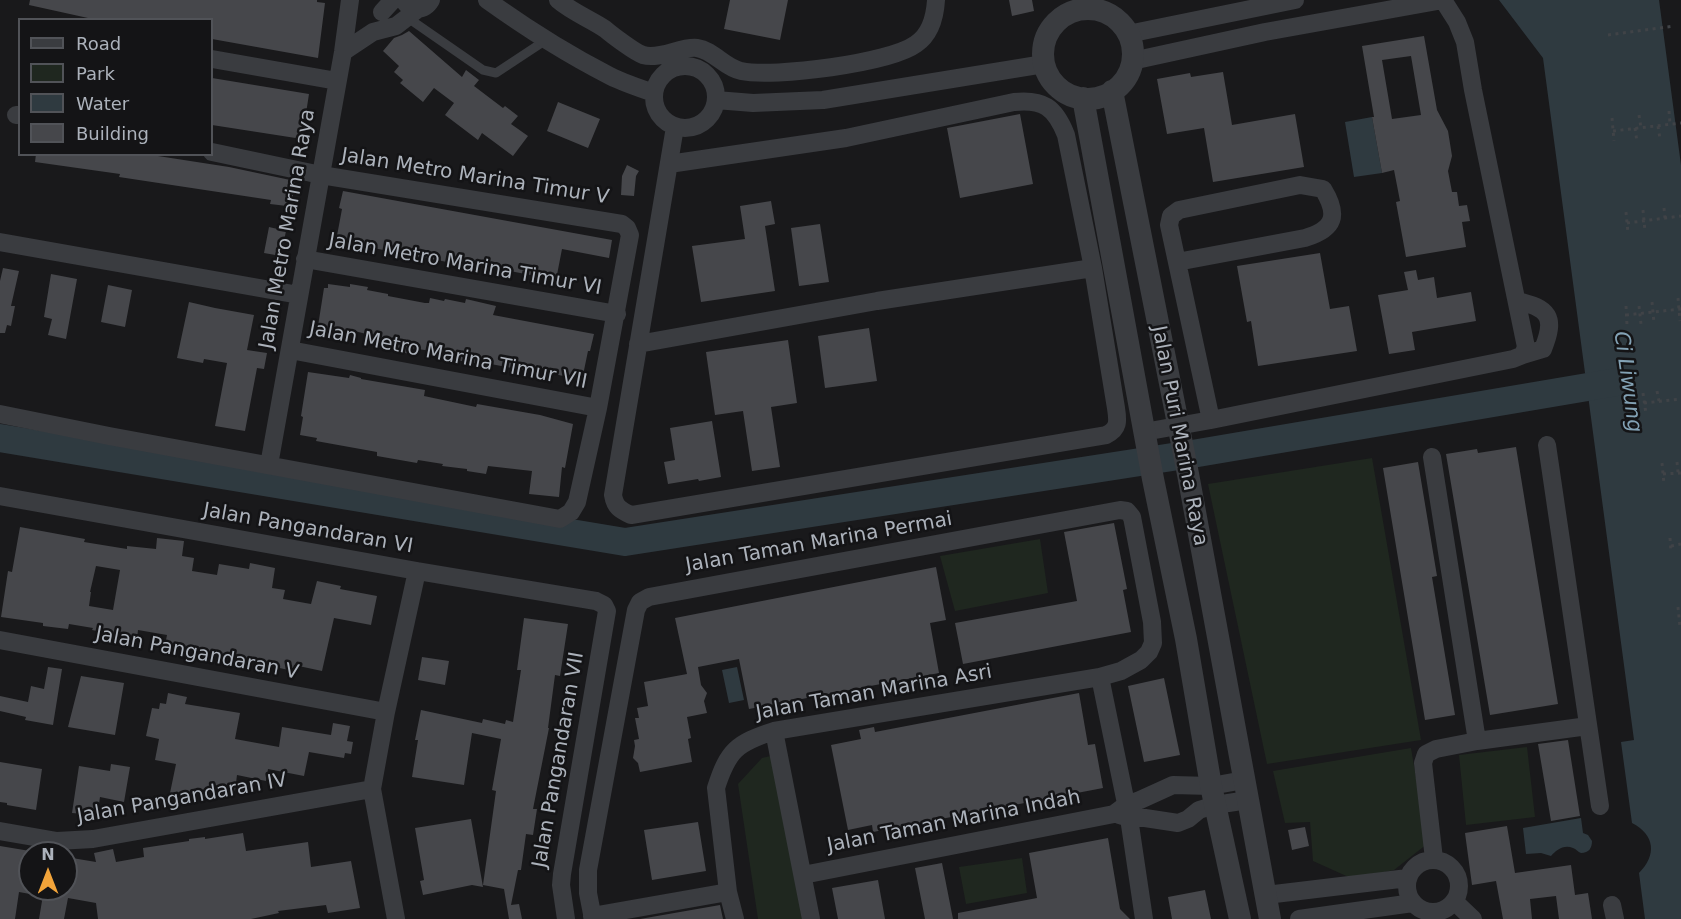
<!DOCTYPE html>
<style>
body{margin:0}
#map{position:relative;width:1681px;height:919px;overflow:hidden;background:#19191b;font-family:"DejaVu Sans",sans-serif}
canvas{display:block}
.legend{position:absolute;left:18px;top:18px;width:195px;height:138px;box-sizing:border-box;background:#141416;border:2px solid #515358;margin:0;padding:8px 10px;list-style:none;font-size:18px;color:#acb2bb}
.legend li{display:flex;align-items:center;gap:12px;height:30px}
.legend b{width:30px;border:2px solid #515358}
.north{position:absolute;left:18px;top:841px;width:60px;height:60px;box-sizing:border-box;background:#141416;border:2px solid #515358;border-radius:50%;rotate:0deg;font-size:16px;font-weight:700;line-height:24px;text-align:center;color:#acb2bb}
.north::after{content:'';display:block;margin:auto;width:21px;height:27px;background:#f2a43a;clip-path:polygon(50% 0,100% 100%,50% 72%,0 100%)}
</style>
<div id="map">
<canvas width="1681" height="919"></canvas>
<ul class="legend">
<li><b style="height:8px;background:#3a3c40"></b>Road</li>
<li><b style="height:16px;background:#1f271f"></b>Park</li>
<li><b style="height:16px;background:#2f3a40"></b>Water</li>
<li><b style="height:16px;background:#46474b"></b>Building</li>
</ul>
<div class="north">N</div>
</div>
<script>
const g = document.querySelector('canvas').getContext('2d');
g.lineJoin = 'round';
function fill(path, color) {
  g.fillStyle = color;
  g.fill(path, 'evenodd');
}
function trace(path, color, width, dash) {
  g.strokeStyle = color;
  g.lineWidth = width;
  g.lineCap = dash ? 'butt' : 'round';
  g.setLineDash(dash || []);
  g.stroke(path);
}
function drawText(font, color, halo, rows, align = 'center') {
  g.font = font + ' "DejaVu Sans",sans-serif';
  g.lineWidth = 5;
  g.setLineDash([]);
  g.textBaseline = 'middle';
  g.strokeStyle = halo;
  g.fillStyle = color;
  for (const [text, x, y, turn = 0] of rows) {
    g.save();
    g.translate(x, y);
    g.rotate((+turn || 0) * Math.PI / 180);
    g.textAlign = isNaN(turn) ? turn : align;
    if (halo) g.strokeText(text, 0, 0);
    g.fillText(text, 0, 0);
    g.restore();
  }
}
const green = new Path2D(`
 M1372,458l49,282 -154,24 -59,-280z
 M1040,539l8,54 -93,18 -15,-55z
 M1527,747l8,70 -69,8 -7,-70z
 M1411,748l16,96 -33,26 -41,9 -40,-18 -3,-39 -25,1 -12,-52z
 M779,754l26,165h-47l-20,-135 24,-26z
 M1022,858l5,35 -61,11 -7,-37z`);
const water = new Path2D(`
 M1499,0h160l22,165v754h-36l-6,-46c18,-18 16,-38 -7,-50l-11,-81 13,-2 -91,-682z
 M1372,117l10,56 -28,4 -9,-55z
 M737,667l7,33 -15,3 -7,-33z
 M1581,818l2,15 5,2 4,6c0,7 -3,12 -11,12 -3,-1 -5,-4 -8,-5 -9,-4 -17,2 -22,8l-10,-3 -15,1 -3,-26z`);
const river = new Path2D(`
 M0,438l625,104 573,-89 425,-72`);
const building = new Path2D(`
 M30,0h287v2l8,1 -7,55 -106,-19v-19h-115l-68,-15z
 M730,0h58l-8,40 -56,-11z
 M1009,0h23l2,11 -22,5z
 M409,31l53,46 4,-7 13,10 -5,6 29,22 2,-2 13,10 -7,8 17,12 -15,20 -31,-23 -4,7 -33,-25 9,-12 -20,-15 -11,14 -23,-19 3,-3 -9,-8 5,-6 -16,-15 11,-13 8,-3z
 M1424,36l13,74 11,21 4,25 -4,15 4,21h5l2,14 8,-1 3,16 -8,1 4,25 -60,10 -10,-55 4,-1 -6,-31 -12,3 -10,-56h2l-12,-71zM1411,56l10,59 -29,4 -10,-59z
 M1223,72l9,53 63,-11 9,53 -91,15 -9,-54 -37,6 -10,-55 33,-6 1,4z
 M212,78l97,16 -7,45 -90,-14z
 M558,102l42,17 -12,29 -41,-17z
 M1020,114l13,70 -73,14 -13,-70z
 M36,154h109l84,13 66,14 -3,21h-4l-1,4 -17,-2 1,-4 -152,-23 1,-3 -85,-12z
 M627,165l12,6 -3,5 -2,20 -13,-1 1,-19z
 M343,191l269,49 -3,18 -47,-9 -6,31 -92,-18 -1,3 -127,-24 6,-32 -3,-1z
 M771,201l4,23 -10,2 10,65 -74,11 -9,-56 53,-7 -5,-33z
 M820,224l9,58 -30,4 -8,-58z
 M269,227l17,4 -5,25 -17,-3z
 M1320,253l10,56 19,-3 8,45 -99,15 -7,-45 -4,1 -10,-56z
 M3,268l16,3 -8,35h4l-4,20 -4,-1 -2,8h-5v-52z
 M1416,270l2,10 16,-3 3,21 34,-6 5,29 -64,11 3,18 -26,4 -11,-59 30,-5 -4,-18z
 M51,274l26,5 -11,60 -18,-4 4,-16 -8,-2z
 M328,284l22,3v-3l18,3 -1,3 21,4v2l37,7h4l1,-5 14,3 1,-2 20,4 1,-4 30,7 -3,9 101,19 -4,17h-2l-6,29 -28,-6v-4l-25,-4 -1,5 -48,-9v2l-43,-7 1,-5 -27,-4 -1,6 -38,-8 2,-10 -27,-7 -2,8h-5v3l-14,-2 1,-4 -8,-1 1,-7h-2l6,-38h4z
 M108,285l24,5 -7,37 -24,-5z
 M189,302l26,6 39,7 -7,35 20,3 -3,16 -7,-1 -12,63 -30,-5 12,-63 -23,-4 -1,4 -26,-5z
 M869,328l8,53 -52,7 -7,-52z
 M788,340l9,63 -26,4 9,60 -28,4 -9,-60 -28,4 -9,-63z
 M308,372l41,6 1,-3 11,3v1l64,11 -1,6 52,11 1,-3 63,11 33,9 -8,44 -3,-1 -3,30 -30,-3 3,-23 -44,-5 -2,8 -19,-3v-2l-25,-3 1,-2 -25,-4 -1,3 -40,-7v-4l-61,-11 1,-3 -17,-3 3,-18 -2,-1z
 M712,421l9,56 -22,4 -1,-2 -30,5 -4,-22 11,-2 -5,-32z
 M1516,447l42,257 -68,11 -44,-261 31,-5 1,4z
 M1418,462l19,114 -5,1 23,138 -30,5 -42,-252z
 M1114,523l13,66 -4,1 8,42 -168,32 -8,-41 122,-22 -13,-69z
 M20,527l65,12 -1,3 43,7v-3l29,3 1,-11 27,3 -2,15 12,2 -2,13 25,4 2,-11 30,5 1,-6 25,5 -3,20 13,2 -2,9 28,5 6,-23 24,5 -1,3 37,7 -6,29 -37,-7 -12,53 -28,-6 -1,6 -58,-13v-2l-70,-11 2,-10 -29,-5 -1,9 -45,-9 1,-2 -24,-4 -1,5 -25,-3v-3l-42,-6 7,-46 4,1zM96,566l24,4 -7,40 -24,-4 2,-14h-1z
 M936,567l10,53 -16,3 9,50 -190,36 -10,-50 -41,8 3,18 6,8 -3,8 3,12 -20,4 4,21 -3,1 4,23 -52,10 -2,-9 -5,-5 2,-12 -1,-6 5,-1 -4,-21h4l-2,-10 11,-2 -4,-24 43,-8 -12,-56z
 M524,618l44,6 -8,52 -5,-1 -7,53h1l-16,81h4l-4,26 -7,-1 -5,36h-3l-7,35 8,-1 3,15h-13l-5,-30 -21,-4 13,-94 -4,-1 9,-51 -29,-6 -8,52 -52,-8 6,-37h-3l6,-30 61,13 1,-4 22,5 1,-4 7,2 8,-52h-4z
 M422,657l27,4 -4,24 -27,-5z
 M48,667l14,2 -9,56 -28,-5 1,-3 -26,-6v-15l28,6 3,-16 13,3z
 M81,676l43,7 -9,52 -47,-8z
 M1164,678l16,77 -36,7 -16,-76z
 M168,693l19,4 -2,7 55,9 -5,26 44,8 3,-20 49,8 2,-12 17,3 -3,15 6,1 -2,12 -6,-1 -1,5 -35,-6 -5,24 -36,-7 -2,12 -29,-6 -2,16 -25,-4 -1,4 -11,-2 -2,10 -26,-6 6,-29 -21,-4 4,-21 -13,-3 6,-28 7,1 1,-6 6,1z
 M1079,693l9,52 7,-1 8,44 -230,44 -1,-7 -24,5 -17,-85 30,-6 -2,-9 15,-3 1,5z
 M1568,740l12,76 -29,5 -13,-77z
 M0,762l42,7 -6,41 -29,-5v-2l-7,-1z
 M111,764l19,3 -6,35 -24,-5 -2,14 -12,-2 -1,5 -13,-1 7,-47 31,5z
 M471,819l12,68 -11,-2 -49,10 -3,-14 4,-1 -9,-52z
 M698,822l8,49 -54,9 -8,-50z
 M1507,826l8,47 56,-8 4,30 13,-2 4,26h-33l-3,-23 -26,3 2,20h-29l-7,-38 -24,4 -7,-52z
 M1305,827l4,19 -17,4 -4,-20z
 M243,833l3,18 62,-9 3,25 40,-6 9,47 -32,5 -2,-8 -48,6 1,2 -28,6h-153l-2,-16 -28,-5 -4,21h-25l5,-30h22v-32l30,5 -2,-9 19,-4 3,13 28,-5 -1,-9 46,-7v-2l16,-2v2z
 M1108,838l12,71 10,10h-172v-6l79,-15 -8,-45z
 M0,846l30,5v43l-11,-2 -4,27h-15z
 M942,863l11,56h-28l-10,-51z
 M878,880l7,39h-47l-6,-31z
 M1205,890l6,29h-39l-4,-22z
 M720,905l3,14h-83z`);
const path = new Path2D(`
 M1608,35l66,-9
 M1669,111l1,13
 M1639,115l2,13
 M1612,118l2,23
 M1658,126l2,13
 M1635,128l2,14
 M1613,131l68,-8
 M1664,208l1,10
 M1643,210l2,21
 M1626,212l2,21
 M1627,223l54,-7
 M1678,298l2,23
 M1652,302l2,21
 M1626,306l1,19
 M1639,306l2,18
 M1626,315l55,-6
 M1657,391l2,10
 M1643,393l3,21
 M1644,403l37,-4
 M1677,462l1,10
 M1662,463l2,21
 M1663,474l18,-1
 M1670,538l1,14
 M1671,546l10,-2
 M1678,607l2,20`);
const service = new Path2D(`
 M408,18l75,52 13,3 50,-33`);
const minor = new Path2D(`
 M403,0c8,11 21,12 28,0
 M487,0c39,28 80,54 123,76 14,7 29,12 44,17
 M558,0c14,12 32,19 47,29 7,6 31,24 38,26 17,5 38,-9 54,-7 16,2 28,20 44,23 33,7 149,-8 175,-27 15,-10 19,-27 20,-44
 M382,12l11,-12
 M1128,34l167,-34
 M343,52l30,-20 23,-6 22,-17
 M212,59l125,22
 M1132,61l133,-29 178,-32
 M654 97a31 31 0 1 1 62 0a31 31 0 1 1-62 0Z
 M716,100l37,3 70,-3 221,-36
 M16,115h4
 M669,164l177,-26 168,-36c29,-3 41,5 52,33l27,133 23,140c2,13 3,21 -10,27l-475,80c-11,-5 -16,-8 -18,-20l62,-368
 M0,242l299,53
 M305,259l312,55
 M1177,262l128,-24c30,-9 34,-23 18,-49l-23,-4 -121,25 -8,6 -2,9 42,195 302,-61 10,-4 3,-8 -53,-257 -8,-48 -8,-20 -14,-22
 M1517,301c32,7 39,16 26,48l-20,6
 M638,344l239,-43 216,-33
 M290,350l308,58
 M0,414l109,22 451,83 11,-7 6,-10 21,-94 32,-173 -3,-7 -5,-4 -301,-49 -109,-23
 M1144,432l67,-12
 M1547,445l53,361
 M1432,457l45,284
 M269,465l74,-413 7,-52
 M0,496l417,75 179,30 8,4 3,6 -45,263 -1,11 5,34
 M0,640l386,72
 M1100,677l29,141 15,101
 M774,731l37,188
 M1119,815l10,3h16l33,5 10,-4 11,-9 16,-5 33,-5
 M0,831l57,10 36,-2 279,-50
 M1434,859l-11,-96 3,-9 10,-5 41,-8 111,-15
 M1407 886a26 26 0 1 1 52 0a26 26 0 1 1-52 0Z
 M803,875l311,-61 12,-9 14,-5 33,-15 38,1 33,-6
 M1266,895l142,-17
 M1454,901l19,18
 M1612,905l3,14
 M592,916l136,-24
 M396,919l-24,-130 14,-77 31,-141
 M593,919l-5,-26v-23l48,-260 4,-8 9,-5 471,-87 7,1 5,6 20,105 1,21 -4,9 -8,8 -20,11 -21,6 -326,54c-37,12 -46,19 -58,57l12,104 7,27
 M1299,919l114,-16`);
const tertiary = new Path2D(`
 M1043 54a45 45 0 1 1 90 0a45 45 0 1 1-90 0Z
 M1112,91l76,383 82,445
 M1083,98l70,381 33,160 25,147 29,133`);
const streetNames = [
 ["Jalan Metro Marina Timur V",475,177,9],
 ["Jalan Metro Marina Raya",288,229,-80],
 ["Jalan Metro Marina Timur VI",465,265,10],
 ["Jalan Metro Marina Timur VII",448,356,11],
 ["Jalan Puri Marina Raya",1179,436,79],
 ["Jalan Pangandaran VI",308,529,10],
 ["Jalan Taman Marina Permai",819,543,-10],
 ["Jalan Pangandaran V",197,654,11],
 ["Jalan Taman Marina Asri",874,693,-10],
 ["Jalan Pangandaran VII",559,760,-80],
 ["Jalan Pangandaran IV",182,799,-10],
 ["Jalan Taman Marina Indah",954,822,-11]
];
const waterNames = [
 ["Ci Liwung",1627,382,82]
];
fill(green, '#1f271f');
fill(water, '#2f3a40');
trace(river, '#2f3a40', 28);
fill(building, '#46474b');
trace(path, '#404347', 3, [3, 4.5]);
trace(service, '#3a3c40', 9);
trace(minor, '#3a3c40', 18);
trace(tertiary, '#3a3c40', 22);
drawText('20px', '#acb2bb', '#141416', streetNames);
drawText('italic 21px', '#83a2b5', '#141416', waterNames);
</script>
